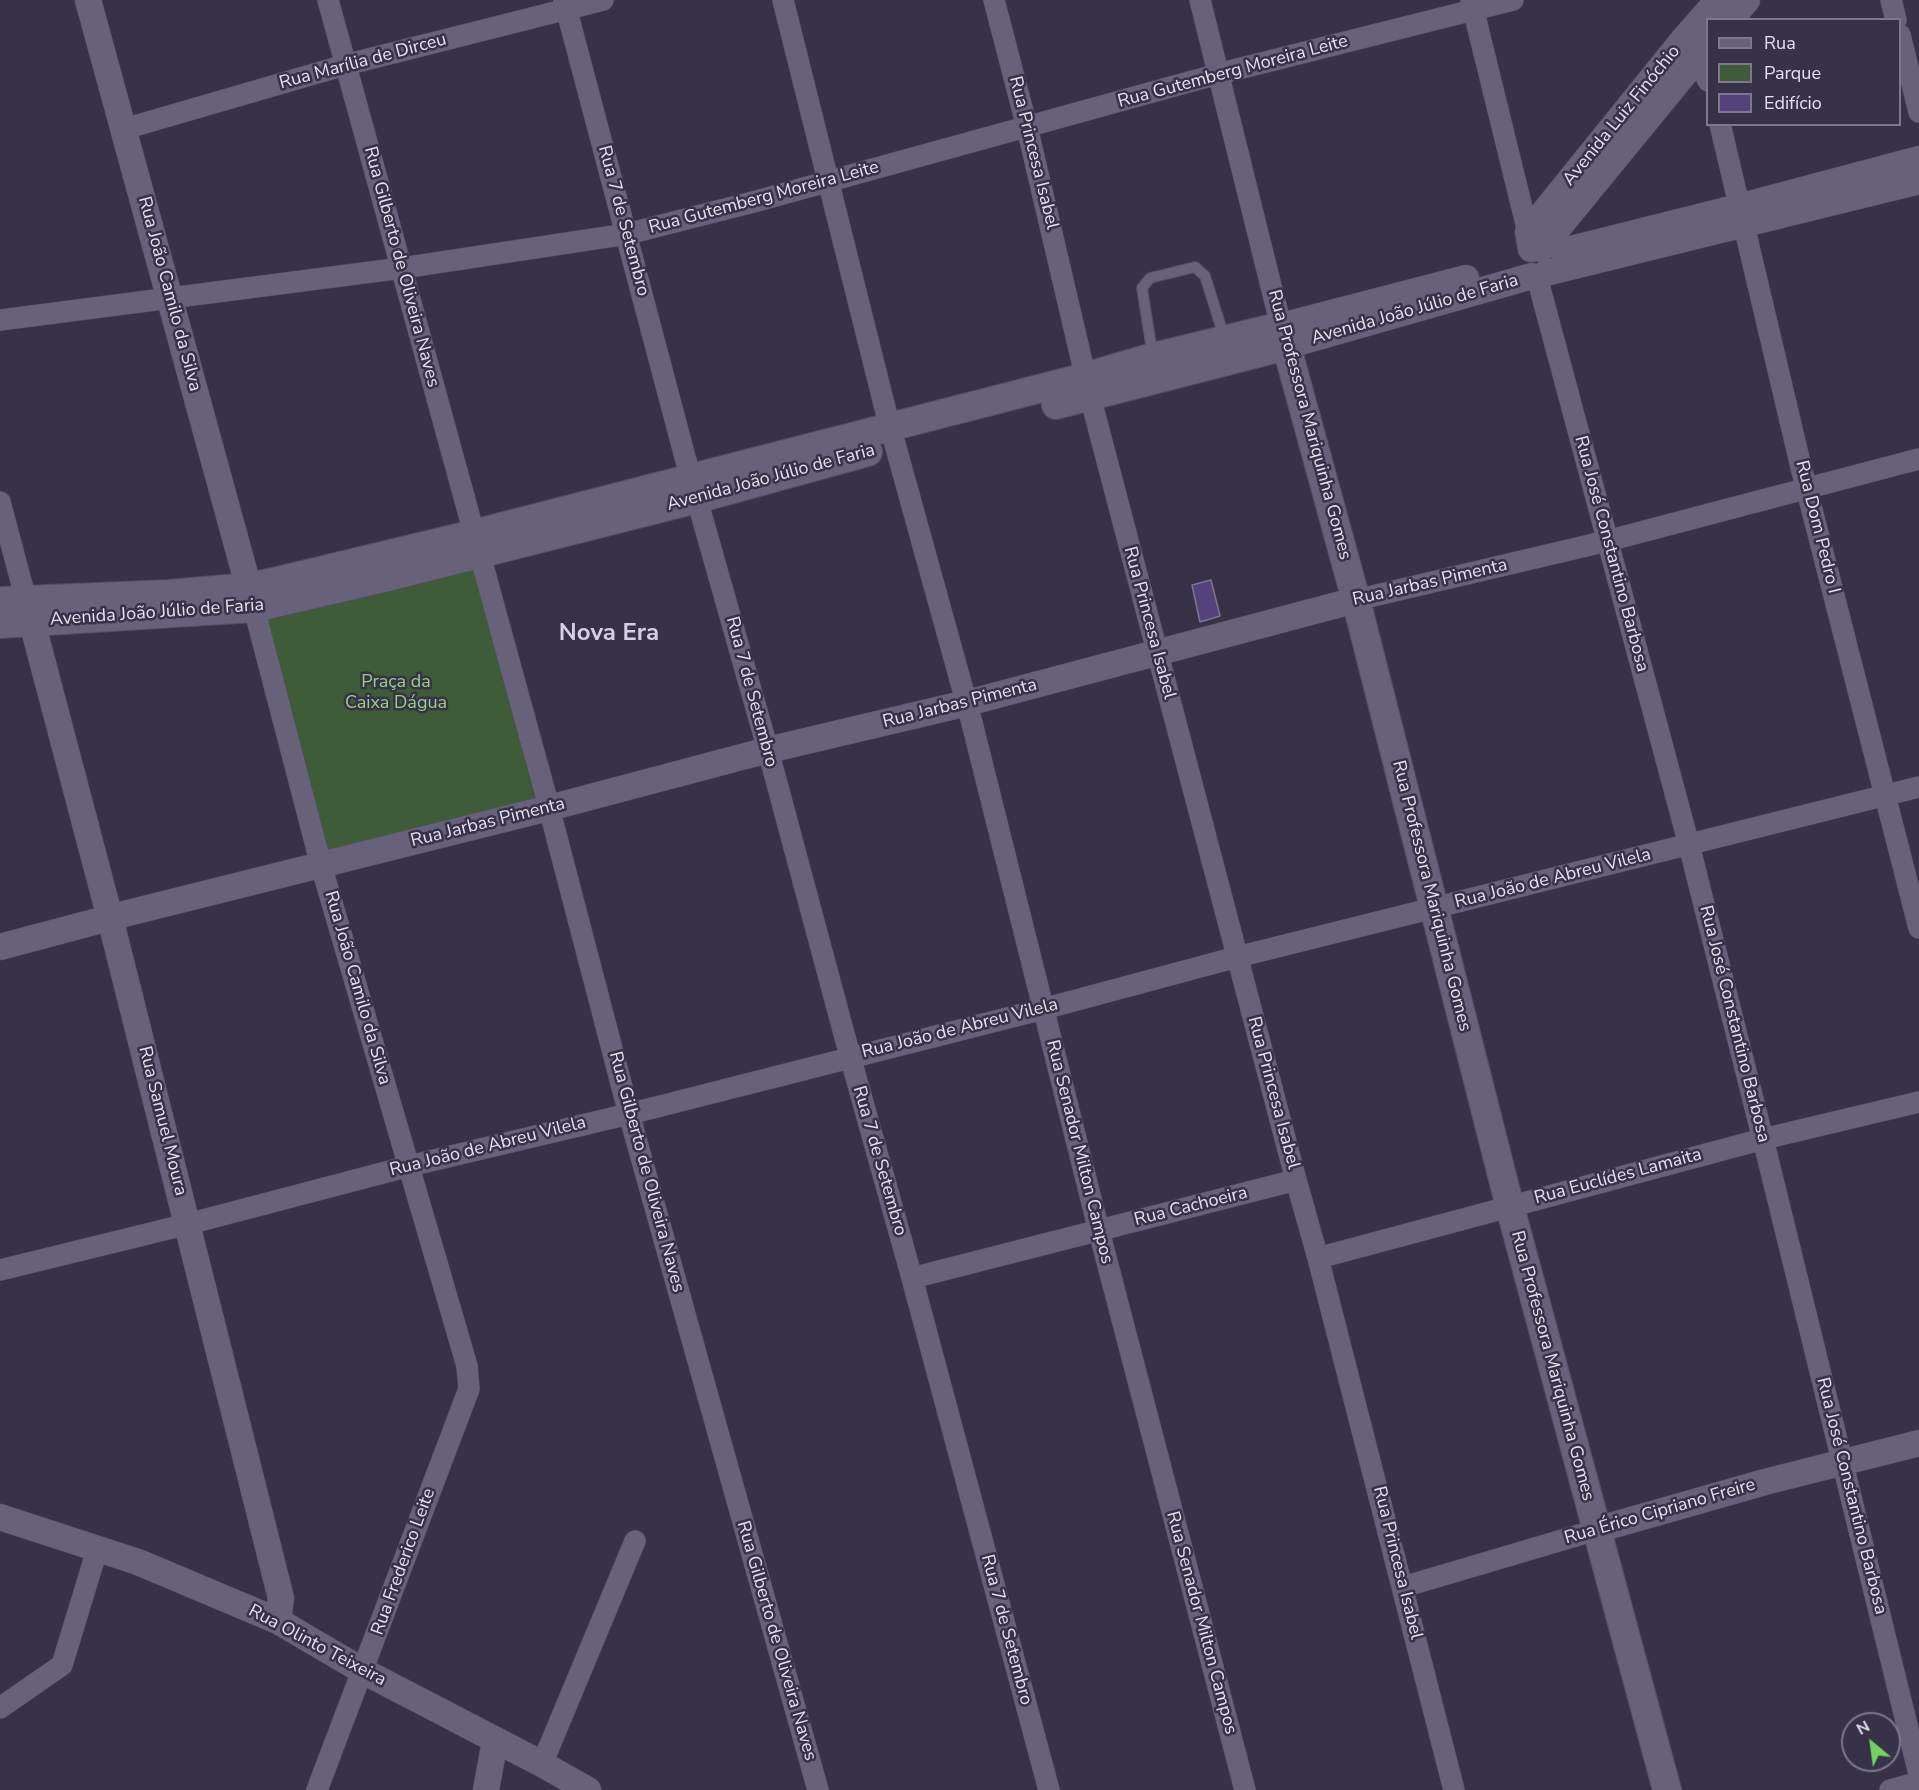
<!DOCTYPE html>
<meta charset="utf-8">
<style>
body{margin:0}
#map{position:relative;width:1919px;height:1790px;overflow:hidden;background:#383248;font-family:"Nunito Sans",sans-serif}
canvas{display:block}
.legend{position:absolute;left:1706px;top:18px;width:195px;height:108px;box-sizing:border-box;background:#383248;border:2px solid #7d788b;margin:0;padding:8px 10px;list-style:none;font-size:18px;color:#e4e1ef}
.legend li{display:flex;align-items:center;gap:12px;height:30px}
.legend b{width:30px;border:2px solid #7d788b}
.north{position:absolute;left:1841px;top:1712px;width:60px;height:60px;box-sizing:border-box;background:#383248;border:2px solid #7d788b;border-radius:50%;rotate:331deg;font-size:16px;font-weight:700;line-height:24px;text-align:center;color:#e4e1ef}
.north::after{content:'';display:block;margin:auto;width:21px;height:27px;background:#72d25d;clip-path:polygon(50% 0,100% 100%,50% 72%,0 100%)}
</style>
<div id="map">
<canvas width="1919" height="1790"></canvas>
<ul class="legend">
<li><b style="height:8px;background:#676179"></b>Rua</li>
<li><b style="height:16px;background:#3e5c37"></b>Parque</li>
<li><b style="height:16px;background:#54427d"></b>Edifício</li>
</ul>
<div class="north">N</div>
</div>
<script>
const g = document.querySelector('canvas').getContext('2d');
g.lineJoin = 'round';
function fill(path, color) {
  g.fillStyle = color;
  g.fill(path, 'evenodd');
}
function trace(path, color, width, dash) {
  g.strokeStyle = color;
  g.lineWidth = width;
  g.lineCap = dash ? 'butt' : 'round';
  g.setLineDash(dash || []);
  g.stroke(path);
}
function drawText(font, color, halo, rows, align = 'center') {
  g.font = font + ' "Nunito Sans",sans-serif';
  g.lineWidth = 5;
  g.setLineDash([]);
  g.textBaseline = 'middle';
  g.strokeStyle = halo;
  g.fillStyle = color;
  for (const [text, x, y, turn = 0] of rows) {
    g.save();
    g.translate(x, y);
    g.rotate((+turn || 0) * Math.PI / 180);
    g.textAlign = isNaN(turn) ? turn : align;
    if (halo) g.strokeText(text, 0, 0);
    g.fillText(text, 0, 0);
    g.restore();
  }
}
const green = new Path2D(`
 M475,560l62,247 -210,49 -65,-245z`);
const building = new Path2D(`
 M1211,580l9,36 -20,6 -8,-37z`);
const service = new Path2D(`
 M1153,357l-11,-69 8,-10 45,-11 10,9 20,64`);
const minor = new Path2D(`
 M328,0l218,796 83,318 189,676
 M564,0l121,457 83,293 82,306 62,222 137,512
 M783,0l102,408 86,311 128,512 146,559
 M994,0l33,127 63,269 206,784 22,78 136,532
 M1200,0l81,326
 M1471,0l57,232
 M1891,0l5,20
 M1900,35l19,77
 M1689,47l8,10 11,24
 M1720,124l81,343 118,461
 M124,129l221,-64 258,-65
 M1537,277l152,568 74,294 156,635
 M0,320l402,-52 225,-34 130,-33 461,-127 295,-74
 M0,502l26,98
 M1356,600l251,-59 312,-82
 M254,608l67,257 146,501 2,23 -152,401
 M1318,1258l445,-119 156,-37
 M0,1270l188,-46 221,-58 220,-52 414,-105 194,-52 682,-170
 M912,1278l384,-98
 M1403,1587l193,-57
 M0,1708l62,-43 35,-115
 M542,1764l93,-223
 M1890,1790l29,-8`);
const tertiary = new Path2D(`
 M88,0l166,607
 M1730,20l17,-20
 M1531,249l-3,-17 155,-192 35,-40
 M1541,249l167,-204
 M1563,251l175,-44 181,-48
 M1546,273l373,-92
 M1281,326l185,-48
 M1286,346l246,-70
 M27,603l83,315 171,680 -3,23
 M0,947l128,-34 421,-105 219,-58 199,-47 389,-103
 M0,1517l138,45 140,59 85,50 179,93 46,26
 M1596,1530l169,-48 154,-39
 M486,1790l9,-49`);
const secondary = new Path2D(`
 M1056,405l230,-59
 M0,601l169,-7 80,-7 24,-5 200,-48 612,-157 68,-20 128,-31 75,274 154,607 157,583
 M0,624l254,-16 134,-31 309,-78 171,-47`);
const streetNames = [
 ["Rua Marília de Dirceu",363,62,-15],
 ["Rua Gutemberg Moreira Leite",1233,72,-15],
 ["Avenida Luiz Finóchio",1622,116,-51],
 ["Rua Princesa Isabel",1033,153,76],
 ["Rua Gutemberg Moreira Leite",764,198,-15],
 ["Rua 7 de Setembro",623,221,75],
 ["Rua Gilberto de Oliveira Naves",401,267,75],
 ["Rua João Camilo da Silva",169,294,75],
 ["Avenida João Júlio de Faria",1415,310,-16],
 ["Rua Professora Mariquinha Gomes",1309,425,75],
 ["Avenida João Júlio de Faria",771,478,-15],
 ["Rua Dom Pedro I",1817,527,76],
 ["Rua José Constantino Barbosa",1611,554,75],
 ["Rua Jarbas Pimenta",1430,583,-13],
 ["Avenida João Júlio de Faria",157,613,-4],
 ["Rua Princesa Isabel",1149,623,75],
 ["Rua 7 de Setembro",751,692,75],
 ["Rua Jarbas Pimenta",960,704,-14],
 ["Rua Jarbas Pimenta",488,823,-14],
 ["Rua João de Abreu Vilela",1553,879,-14],
 ["Rua Professora Mariquinha Gomes",1431,896,76],
 ["Rua João Camilo da Silva",357,988,74],
 ["Rua José Constantino Barbosa",1734,1024,76],
 ["Rua João de Abreu Vilela",960,1029,-14],
 ["Rua Princesa Isabel",1273,1093,75],
 ["Rua Samuel Moura",162,1121,76],
 ["Rua João de Abreu Vilela",488,1147,-14],
 ["Rua Senador Milton Campos",1079,1152,76],
 ["Rua 7 de Setembro",879,1161,74],
 ["Rua Gilberto de Oliveira Naves",646,1172,75],
 ["Rua Euclídes Lamaita",1618,1177,-15],
 ["Rua Cachoeira",1191,1207,-14],
 ["Rua Professora Mariquinha Gomes",1552,1366,75],
 ["Rua José Constantino Barbosa",1851,1496,76],
 ["Rua Érico Cipriano Freire",1660,1512,-16],
 ["Rua Frederico Leite",404,1562,-70],
 ["Rua Princesa Isabel",1397,1563,76],
 ["Rua Senador Milton Campos",1201,1623,75],
 ["Rua 7 de Setembro",1006,1630,75],
 ["Rua Gilberto de Oliveira Naves",776,1641,74],
 ["Rua Olinto Teixeira",317,1646,28]
];
const parkNames = [
 ["Praça da",396,683],
 ["Caixa Dágua",396,704]
];
const districtNames = [
 ["Nova Era",609,634]
];
fill(green, '#3e5c37');
fill(building, '#54427d');
trace(building, '#7c768e', 1.5);
trace(service, '#524e5f', 12);
trace(minor, '#524e5f', 22);
trace(tertiary, '#524e5f', 27);
trace(secondary, '#524e5f', 30);
trace(service, '#676179', 10);
trace(minor, '#676179', 21);
trace(tertiary, '#676179', 26);
trace(secondary, '#676179', 28);
drawText('18px', '#e4e1ef', '#383248', streetNames);
drawText('18px', '#92d384', '#383248', parkNames);
drawText('bold 24px', '#d5cee9', '#383248', districtNames);
</script>
